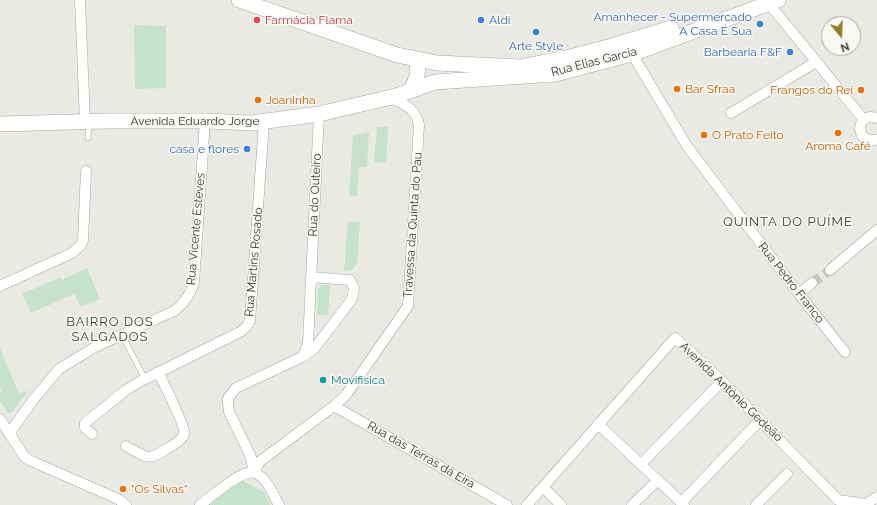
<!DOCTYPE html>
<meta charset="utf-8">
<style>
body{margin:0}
#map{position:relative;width:877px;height:505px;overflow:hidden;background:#eaeae5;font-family:Raleway,sans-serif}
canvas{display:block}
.north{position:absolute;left:821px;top:16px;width:40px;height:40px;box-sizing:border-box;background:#f8f7f2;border:1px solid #acaca8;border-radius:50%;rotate:161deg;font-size:11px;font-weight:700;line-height:16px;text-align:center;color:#3b3b39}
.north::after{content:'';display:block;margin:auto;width:14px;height:18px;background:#937c22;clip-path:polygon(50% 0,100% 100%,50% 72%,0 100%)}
</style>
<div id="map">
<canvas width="877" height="505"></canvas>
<div class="north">N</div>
</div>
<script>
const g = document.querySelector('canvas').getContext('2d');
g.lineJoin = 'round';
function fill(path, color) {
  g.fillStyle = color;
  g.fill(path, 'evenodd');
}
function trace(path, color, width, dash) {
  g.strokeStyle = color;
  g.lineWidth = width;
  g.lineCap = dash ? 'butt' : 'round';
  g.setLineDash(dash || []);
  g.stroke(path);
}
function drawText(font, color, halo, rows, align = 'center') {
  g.font = font + ' Raleway,sans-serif';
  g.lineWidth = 3;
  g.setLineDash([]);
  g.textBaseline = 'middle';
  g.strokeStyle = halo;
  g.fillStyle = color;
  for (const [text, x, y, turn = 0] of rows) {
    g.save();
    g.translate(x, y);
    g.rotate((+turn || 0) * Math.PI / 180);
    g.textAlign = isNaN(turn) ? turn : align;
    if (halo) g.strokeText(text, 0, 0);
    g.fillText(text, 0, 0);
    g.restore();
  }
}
const green = new Path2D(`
 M134,25l32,1v62l-31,1z
 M377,127h11l-2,36 -12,-1z
 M369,132l-2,35h-8l-2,29h-8l4,-61z
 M348,222h12l-3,41 -5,7 -8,1z
 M87,268l13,31 -19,8 -7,-13 -43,19 -9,-19 38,-17 2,3z
 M322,285h8l-2,30h-11l1,-26z
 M0,348l19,46 10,-4 -16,21 -3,2h-2l-8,-12v-8l3,-3 -3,-2z
 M239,479l25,13 6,13h-65z`);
const minorTunnel = new Path2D(`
 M812,283l18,-13`);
const service = new Path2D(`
 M88,138l1,-15
 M122,335l23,44`);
const minor = new Path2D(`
 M80,0l5,121
 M766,0l98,120
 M632,54l55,92 112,148 46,58
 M731,113l85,-51
 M877,118c-24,-7 -21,29 0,21
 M830,270l47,-40
 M0,286l72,-33 9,-8 2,-5 3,-69
 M799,294l13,-11
 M303,356l5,-13 11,-229
 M334,406l173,99
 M0,419l24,37 5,4 89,39 8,6
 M598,424l86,81
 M9,434l24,-34 26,-31 36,-22 79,-36c10,-7 16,-16 20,-28l11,-162
 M92,434l-7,-6v-5l41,-33 15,-9 99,-49 6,-5 4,-6 14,-199
 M126,446c18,10 21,16 39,4 6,-4 17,-9 19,-16 2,-8 -21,-52 -26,-62
 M641,464l81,-83
 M254,473l5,-11 4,-3 71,-53 12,-11 62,-89 11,-181c-3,-16 -15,-22 -30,-27
 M254,473l-3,-16 -22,-45 -1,-8v-6l8,-10 66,-31 12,-8 38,-50 2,-11 -4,-8 -39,-3
 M543,487l18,18
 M681,503l79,-83
 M200,505c11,-8 42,-37 55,-32 12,5 18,21 24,32
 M527,505l148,-167 47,43 116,119 28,4 11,-7
 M632,505l26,-25
 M756,505l31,-31`);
const secondary = new Path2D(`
 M239,0l158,55 40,8 84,4 49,-10 42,-11 59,-18
 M411,90c6,-11 8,-18 6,-31
 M0,124l107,-3h98l47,2 67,-9 77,-18 39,-14 120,-8 77,-20 146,-54`);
const markers = [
 [257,20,4,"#e0444e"],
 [481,20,4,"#3f7fe0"],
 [760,24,4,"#3f7fe0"],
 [536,32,4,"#3f7fe0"],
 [790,52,4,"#3f7fe0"],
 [677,89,4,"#e8710a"],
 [861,90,4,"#e8710a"],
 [258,100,4,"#e8710a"],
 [838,133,4,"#e8710a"],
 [704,135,4,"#e8710a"],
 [247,149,4,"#3f7fe0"],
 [323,380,4,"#0f9aa8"],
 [123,489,4,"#e8710a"]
];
const shopNames = [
 ["Amanhecer - Supermercado",752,17],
 ["A Casa É Sua",752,31],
 ["Aldi",489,20,"left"],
 ["Arte Style",536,46,"center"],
 ["Barbearia F&F",782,52],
 ["casa e flores",239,149]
];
const healthNames = [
 ["Farmácia Flama",265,20]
];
const streetNames = [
 ["Rua Elias Garcia",594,62,-14],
 ["Avenida Eduardo Jorge",195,121],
 ["Rua do Outeiro",315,195,-87],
 ["Travessa da Quinta do Pau",413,225,-86],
 ["Rua Vicente Esteves",196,229,-85],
 ["Rua Martins Rosado",254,262,-85],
 ["Rua Pedro Franco",791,283,52],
 ["Avenida António Gedeão",731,392,44],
 ["Rua das Terras da Eira",421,455,30]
];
const foodNames = [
 ["Bar Sfraa",685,89],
 ["Frangos do Rei",853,90,"right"],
 ["Joaninha",266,100],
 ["O Prato Feito",712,135],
 ["Aroma Café",838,146,"center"],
 ["\"Os Silvas\"",131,489]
];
const cultureNames = [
 ["Movifisica",331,380]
];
const neighbourhoodNames = [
 ["QUINTA DO PUÍME",788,222],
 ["BAIRRO DOS",110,322],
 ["SALGADOS",110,337]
];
fill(green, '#c6e1cc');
trace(minorTunnel, '#c7c7c3', 10, [10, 5]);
trace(service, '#a7a6a1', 6);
trace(minor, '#a7a6a1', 11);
trace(secondary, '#a7a6a1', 16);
trace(service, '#fff', 5);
trace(minor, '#fff', 10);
trace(secondary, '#fff', 15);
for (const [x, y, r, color] of markers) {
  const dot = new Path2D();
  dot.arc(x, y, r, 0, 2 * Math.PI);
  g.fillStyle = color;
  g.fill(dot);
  trace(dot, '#f8f7f2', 1.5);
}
drawText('12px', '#366cbe', '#f8f7f2', shopNames, 'right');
drawText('12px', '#be3a42', '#f8f7f2', healthNames, 'left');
drawText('12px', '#3b3b39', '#f8f7f2', streetNames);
drawText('12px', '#c56008', '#f8f7f2', foodNames, 'left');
drawText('12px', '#0d838f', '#f8f7f2', cultureNames, 'left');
g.letterSpacing = '1px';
drawText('13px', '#3b3b39', '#f8f7f2', neighbourhoodNames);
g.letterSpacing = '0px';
</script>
